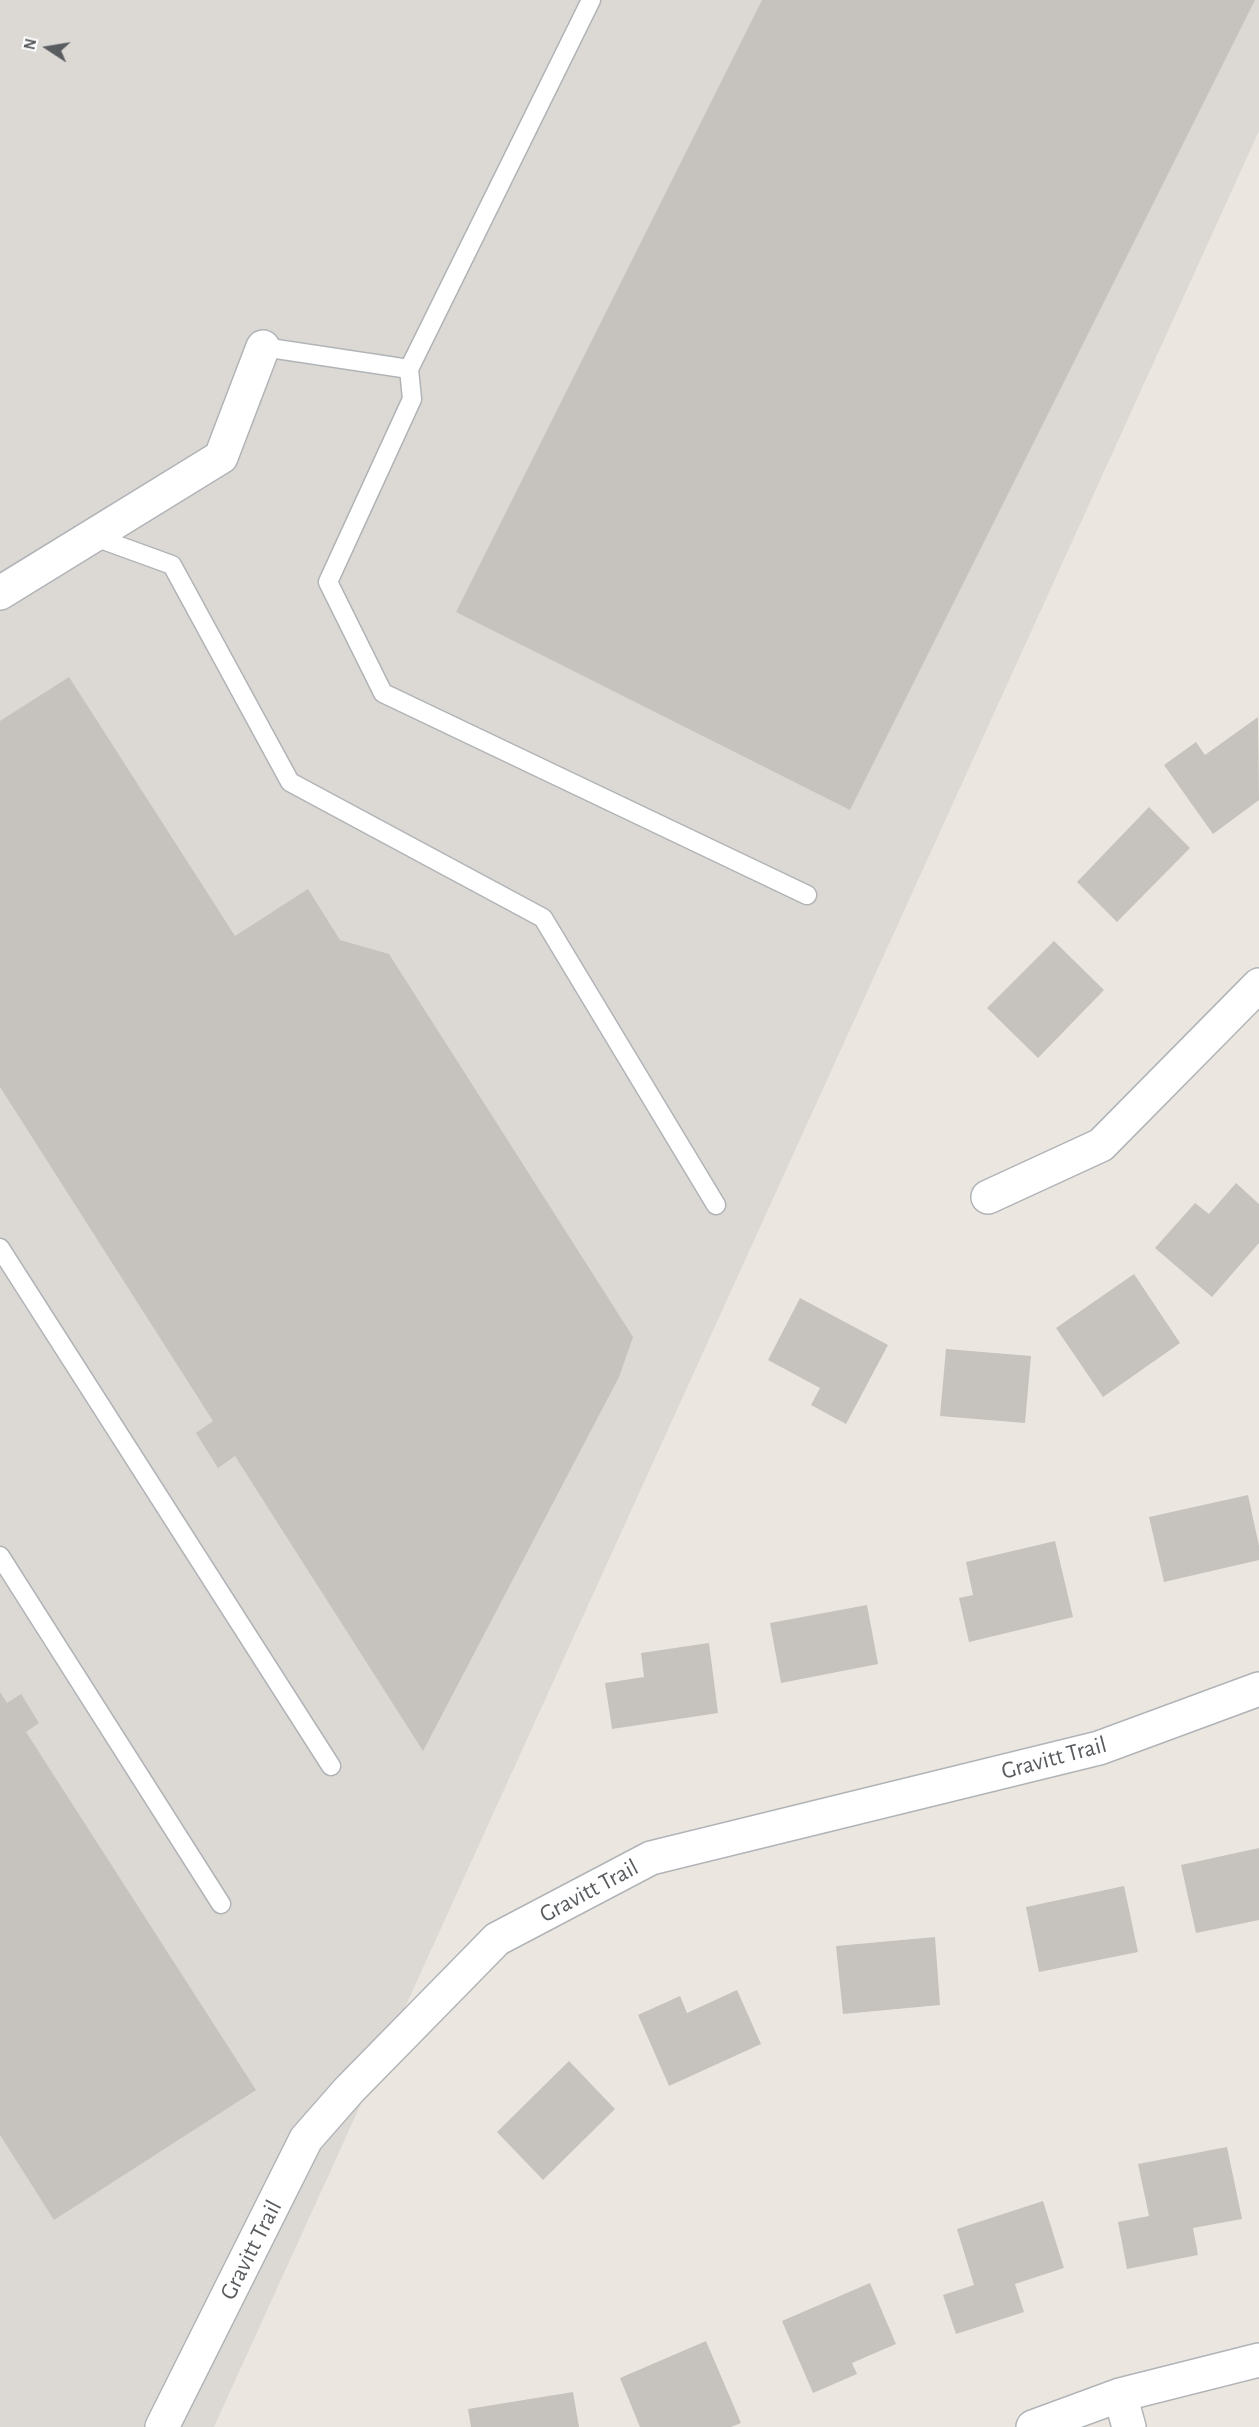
<!DOCTYPE html>
<style>
body{margin:0}
#map{position:relative;width:1259px;height:2427px;overflow:hidden;background:#ebe7e0;font-family:"Alegreya Sans",sans-serif}
canvas{display:block}
.north{position:absolute;left:18px;top:18px;width:60px;height:60px;-webkit-text-stroke:4px #fff;paint-order:stroke;rotate:282deg;font-size:16px;font-weight:700;line-height:24px;text-align:center;color:#595d60}
.north::after{content:'';display:block;margin:auto;width:21px;height:27px;background:#595d60;clip-path:polygon(50% 0,100% 100%,50% 72%,0 100%)}
</style>
<div id="map">
<canvas width="1259" height="2427"></canvas>
<div class="north">N</div>
</div>
<script>
const g = document.querySelector('canvas').getContext('2d');
g.lineJoin = 'round';
function fill(path, color) {
  g.fillStyle = color;
  g.fill(path, 'evenodd');
}
function trace(path, color, width, dash) {
  g.strokeStyle = color;
  g.lineWidth = width;
  g.lineCap = dash ? 'butt' : 'round';
  g.setLineDash(dash || []);
  g.stroke(path);
}
function drawText(font, color, halo, rows, align = 'center') {
  g.font = font + ' "Alegreya Sans",sans-serif';
  g.lineWidth = 4.5;
  g.setLineDash([]);
  g.textBaseline = 'middle';
  g.strokeStyle = halo;
  g.fillStyle = color;
  for (const [text, x, y, turn = 0] of rows) {
    g.save();
    g.translate(x, y);
    g.rotate((+turn || 0) * Math.PI / 180);
    g.textAlign = isNaN(turn) ? turn : align;
    if (halo) g.strokeText(text, 0, 0);
    g.fillText(text, 0, 0);
    g.restore();
  }
}
const industrial = new Path2D(`
 M0,0h1259v131l-1045,2296h-214z`);
const building = new Path2D(`
 M762,0h493l-405,810 -394,-198z
 M69,677l166,259 73,-47 32,51 49,14 244,383 -14,40 -196,374 -188,-295 -17,12 -22,-35 17,-12 -213,-334v-366z
 M1258,717l1,83 -46,34 -49,-69 32,-23 9,13z
 M1149,807l41,41 -73,74 -40,-40z
 M1054,941l50,49 -66,68 -51,-50z
 M1236,1183l23,21v39l-47,54 -57,-49 40,-45 14,11z
 M1134,1274l46,69 -77,54 -47,-69z
 M800,1298l88,47 -42,79 -35,-19 9,-17 -52,-28z
 M946,1349l85,7 -6,67 -85,-7z
 M1248,1495l11,51v14l-95,22 -15,-65z
 M1055,1541l18,76 -104,25 -10,-44 14,-3 -7,-33z
 M867,1605l11,59 -97,19 -11,-60z
 M709,1643l9,70 -106,16 -7,-46 39,-6 -3,-24z
 M0,1692l7,11 14,-9 18,29 -13,9 230,358 -202,130 -54,-85z
 M1259,1848v72l-63,13 -15,-68z
 M1124,1886l14,66 -99,20 -13,-65z
 M935,1937l5,68 -97,9 -7,-68z
 M737,1990l24,54 -92,42 -31,-71 42,-19 7,17z
 M569,2061l46,48 -72,71 -46,-48z
 M1227,2147l15,72 -49,9 5,27 -71,14 -9,-47 31,-6 -11,-52z
 M1043,2201l21,67 -49,16 9,28 -68,22 -13,-39 31,-10 -17,-56z
 M870,2283l26,61 -44,19 5,11 -44,19 -31,-72z
 M706,2341l35,82 -10,4h-91l-20,-49z
 M573,2392l6,35h-108l-3,-18z`);
const service = new Path2D(`
 M263,347l146,22 3,30 -84,183 55,111 424,202
 M409,369l182,-369
 M92,536l80,29 118,217 253,136 173,287
 M0,1248l331,518
 M0,1556l221,348`);
const minor = new Path2D(`
 M0,593l221,-136 42,-110
 M988,1197l113,-52 158,-160
 M1120,2395l9,32
 M162,2427l144,-288 43,-49 148,-151 154,-81 448,-110 160,-59
 M1033,2427l87,-32 139,-35`);
const streetNames = [
 ["Gravitt Trail",1054,1758,-15],
 ["Gravitt Trail",589,1891,-28],
 ["Gravitt Trail",251,2250,-63]
];
fill(industrial, '#dcd9d5');
fill(building, '#c6c2bd');
trace(service, '#b1b4b7', 21);
trace(minor, '#b1b4b7', 36);
trace(service, '#fff', 18);
trace(minor, '#fff', 33);
drawText('24px', '#595d60', '#fff', streetNames);
</script>
